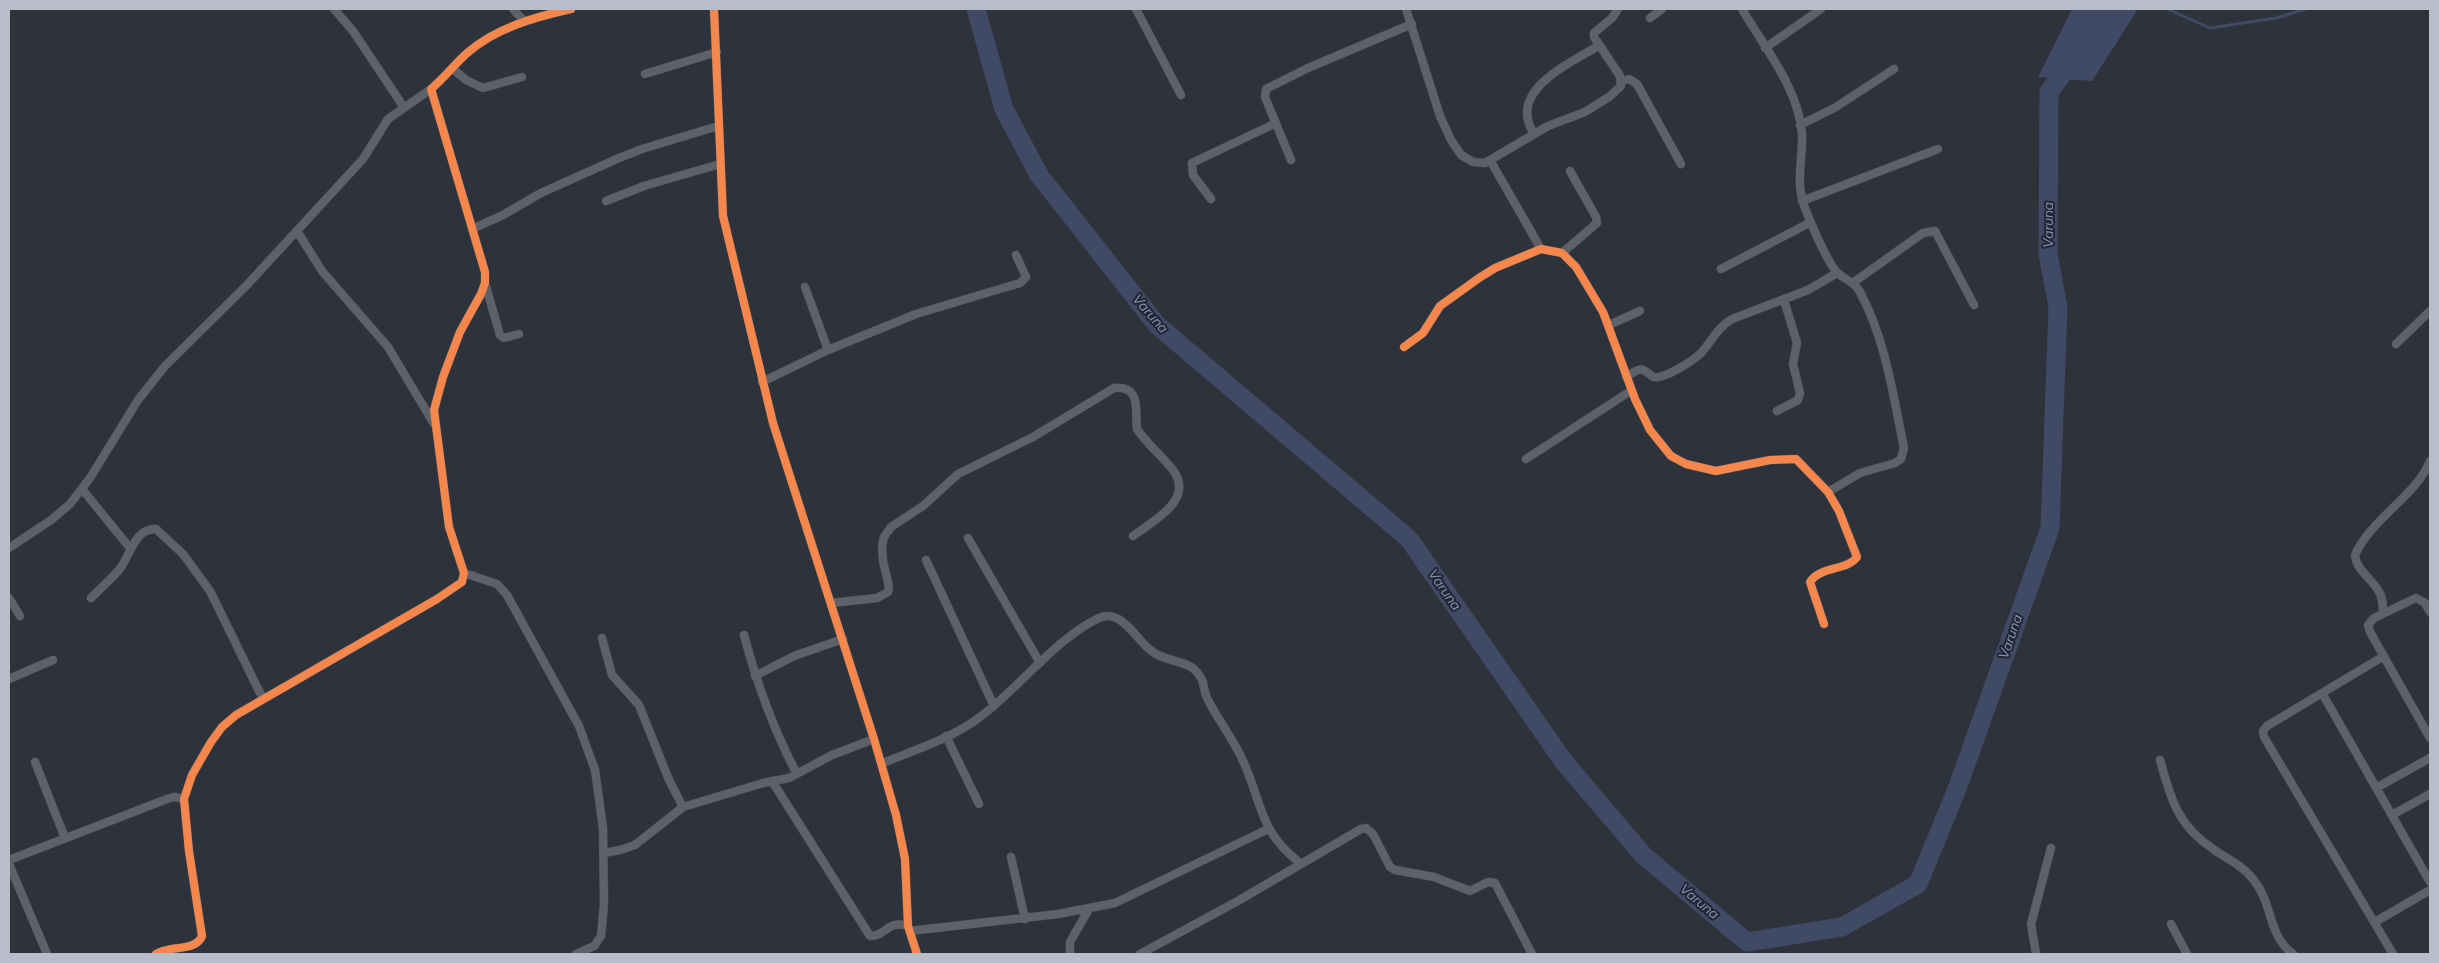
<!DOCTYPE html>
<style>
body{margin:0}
#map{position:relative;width:2439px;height:963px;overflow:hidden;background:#2e323b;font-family:Figtree,sans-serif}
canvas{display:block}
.frame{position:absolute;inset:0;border:10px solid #b9bdca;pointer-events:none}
</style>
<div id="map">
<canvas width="2439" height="963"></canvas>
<div class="frame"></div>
</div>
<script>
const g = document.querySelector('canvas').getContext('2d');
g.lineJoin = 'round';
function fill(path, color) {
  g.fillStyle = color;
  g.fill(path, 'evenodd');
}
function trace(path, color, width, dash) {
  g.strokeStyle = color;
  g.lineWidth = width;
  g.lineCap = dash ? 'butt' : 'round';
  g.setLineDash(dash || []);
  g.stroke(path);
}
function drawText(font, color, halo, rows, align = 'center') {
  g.font = font + ' Figtree,sans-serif';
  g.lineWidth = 4;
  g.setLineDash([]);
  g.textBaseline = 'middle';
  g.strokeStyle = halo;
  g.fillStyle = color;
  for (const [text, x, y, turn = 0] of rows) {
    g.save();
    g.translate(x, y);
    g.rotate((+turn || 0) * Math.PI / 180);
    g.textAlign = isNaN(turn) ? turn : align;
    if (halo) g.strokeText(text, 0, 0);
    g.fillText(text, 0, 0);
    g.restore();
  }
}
const water = new Path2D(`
 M2072,9h66l-46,72 -54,-4z`);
const stream = new Path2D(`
 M2167,9l43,19 66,-10 30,-9`);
const river = new Path2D(`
 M976,9l28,100 35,66 118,150 252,214 155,223 79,93 104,87 95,-15 76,-43 39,-95 93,-261 8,-221 -10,-53 1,-162 25,-34`);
const street = new Path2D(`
 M334,9l19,22 50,75
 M513,9l11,12
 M714,9l9,207 50,207 101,316 22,76 9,44 3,67 9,28
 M1136,9l45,86
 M1406,9l34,107 11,24 10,15 12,7 12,1 63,-37 37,-14 24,-15 12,-11 -1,-10 -26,-39v-4l18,-15 6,-9
 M1742,9c22,38 57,80 60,125 1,23 -6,46 1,68 4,13 25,63 35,71 8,8 16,8 22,19 26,49 33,103 44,156l-3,11 -6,4 -35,10 -32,19
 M1650,18l12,-9
 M1765,48l56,-39
 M453,69l13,11 17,8 39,-11
 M645,74l72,-22
 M1622,81l7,-2 8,5 44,80
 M1800,125l36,-18 58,-38
 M1534,134c-28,-43 35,-70 64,-88
 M1291,160l-26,-63 1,-8 42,-21 104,-44
 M1490,160l51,89
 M1211,199l-18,-24 -1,-12 84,-40
 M606,201l38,-15 76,-22
 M1802,201l136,-52
 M472,229l31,-14 38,-22 78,-35 23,-9 76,-23
 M297,231l25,40 66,76 46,77
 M1562,253l35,-30 -1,-6 -26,-46
 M1721,269l90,-47
 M1854,282l69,-49 12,-2 39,74
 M485,283l15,52 4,3 15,-4
 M805,287l23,63
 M1609,325l31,-14
 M2396,344l34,-33
 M1404,347l19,-14 17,-27 39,-28 16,-10 46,-19 21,4 14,14 27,45 32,87 15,31 21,26 15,8 30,7 54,-11 26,-1 32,33 11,19 18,46c-10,14 -37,9 -47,25l14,42
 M1626,377c14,-9 15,-11 27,0 10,3 40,-16 48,-24 11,-12 16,-25 31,-34l76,-29 29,-17
 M762,382l66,-32 88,-36 104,-31 6,-6 -10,-22
 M1777,411l21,-11 2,-7 -7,-29 4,-21 -13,-43
 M1526,459l106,-69
 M82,489l48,59
 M968,538l72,125
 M9,548l42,-28 19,-16 20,-26 48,-78 27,-34 81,-80 117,-127 25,-40 43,-30
 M926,560l68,146
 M464,573l33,11 10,11 72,131 16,44 8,58 1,76 -3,32 -7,10 -18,8
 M9,598l11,18
 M91,598c9,-9 19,-18 28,-28 11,-13 15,-42 37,-41l27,25 27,37 53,108
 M831,603l46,-5 11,-6 1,-5 -6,-26 -1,-15 2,-9 7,-10 32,-21 35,-32 75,-37 81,-49c28,-3 21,24 23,41 10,15 25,27 36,41 22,30 -20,51 -40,66
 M2430,612l-5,-9 -9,-5 -42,20 -6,7 2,7 60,106
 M2383,613c0,-7 0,-16 -5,-23 -7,-12 -22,-20 -23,-35 16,-36 62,-60 75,-94
 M744,635c13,49 29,94 53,139
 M602,638l10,37 27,30 30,75 14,27
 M2384,656l-117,70 -4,5 1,6 129,217
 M755,676l39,-20 49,-17
 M9,679l44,-19
 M2322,693l108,189
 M946,736l33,68
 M2160,760c11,39 17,65 53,89 14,10 29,16 40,30 21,25 13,54 40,75
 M35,762l30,76
 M881,764c33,-14 70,-25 99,-47 38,-28 76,-79 119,-99 21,-10 36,19 50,31 14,13 38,11 47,22 10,11 6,16 11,27 11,22 27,42 37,65 19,44 16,69 56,100
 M772,781l98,155c15,1 18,-17 38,-10
 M2376,788l54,-30
 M2392,815l38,-21
 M604,853l16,-3 15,-5 48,-38 80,-24 26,-5 43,-23 42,-16
 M1011,857l14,62
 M9,860l158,-61 7,-2 10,2
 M9,864l38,90
 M2375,922l55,-32
 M2171,924l16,30
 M910,931l148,-17 57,-11 153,-74
 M156,954c13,-9 40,-2 46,-18l-13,-85 -5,-52 8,-24 19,-33 11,-15 14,-12 201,-116 25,-17 2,-9 -15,-46 -15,-117 9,-33 17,-45 21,-38 4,-11v-11l-54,-183c13,-11 23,-24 35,-35 29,-26 69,-37 105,-45
 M1070,954v-12l19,-33
 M1140,954l96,-52 125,-73 5,-1 7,6 17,33 5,3 39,7 36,14 18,-9 7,1 37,71
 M2036,954l-5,-30 20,-76`);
const cycleway = new Path2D(`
 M714,9l9,207 50,207 101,316 22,76 9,44 3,67 9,28
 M1404,347l19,-14 17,-27 39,-28 16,-10 46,-19 21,4 14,14 27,45 32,87 15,31 21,26 15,8 30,7 54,-11 26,-1 32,33 11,19 18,46c-10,14 -37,9 -47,25l14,42
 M156,954c13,-9 40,-2 46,-18l-13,-85 -5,-52 8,-24 19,-33 11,-15 14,-12 201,-116 25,-17 2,-9 -15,-46 -15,-117 9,-33 17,-45 21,-38 4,-11v-11l-54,-183c13,-11 23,-24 35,-35 29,-26 69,-37 105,-45`);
const waterNames = [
 ["Varuna",2049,225,-90],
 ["Varuna",1150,314,49],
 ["Varuna",1444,590,55],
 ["Varuna",2011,637,-71],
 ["Varuna",1699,902,40]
];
fill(water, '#404a65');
trace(stream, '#404a65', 3);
trace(river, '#404a65', 19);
trace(street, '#4a4d54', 9);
trace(street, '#5e6168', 8);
trace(cycleway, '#f5874c', 8);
drawText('italic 14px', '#848fae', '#212735', waterNames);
</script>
